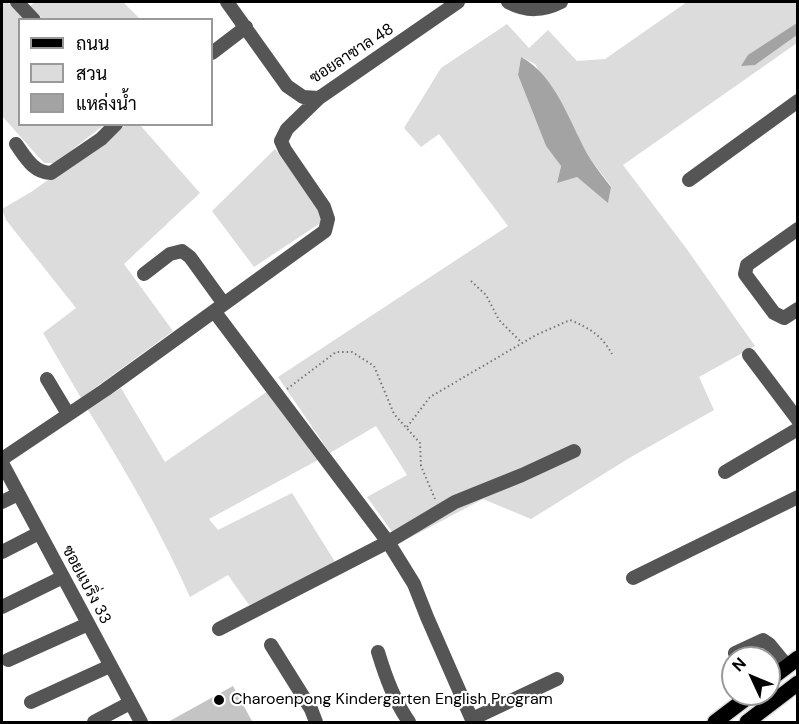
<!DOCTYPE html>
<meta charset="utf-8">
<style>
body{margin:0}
#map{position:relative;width:799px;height:724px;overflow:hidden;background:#fff;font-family:"DM Sans",Sarabun,sans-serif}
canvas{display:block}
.frame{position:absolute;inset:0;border:3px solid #000;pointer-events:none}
.legend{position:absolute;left:18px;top:18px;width:195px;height:108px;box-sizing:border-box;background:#fff;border:2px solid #999;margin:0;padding:8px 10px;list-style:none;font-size:18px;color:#000}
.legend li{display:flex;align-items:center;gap:12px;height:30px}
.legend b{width:30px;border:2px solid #999}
.north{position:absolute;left:721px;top:646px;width:60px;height:60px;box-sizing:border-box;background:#fff;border:2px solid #999;border-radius:50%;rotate:314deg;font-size:16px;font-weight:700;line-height:24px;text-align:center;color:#000}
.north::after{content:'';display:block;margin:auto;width:21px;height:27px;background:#000;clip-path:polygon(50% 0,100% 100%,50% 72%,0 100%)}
</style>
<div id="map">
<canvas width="799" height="724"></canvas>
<div class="frame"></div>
<ul class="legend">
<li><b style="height:8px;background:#000"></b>ถนน</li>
<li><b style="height:16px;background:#dcdcdc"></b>สวน</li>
<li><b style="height:16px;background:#a3a3a3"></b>แหล่งน้ำ</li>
</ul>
<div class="north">N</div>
</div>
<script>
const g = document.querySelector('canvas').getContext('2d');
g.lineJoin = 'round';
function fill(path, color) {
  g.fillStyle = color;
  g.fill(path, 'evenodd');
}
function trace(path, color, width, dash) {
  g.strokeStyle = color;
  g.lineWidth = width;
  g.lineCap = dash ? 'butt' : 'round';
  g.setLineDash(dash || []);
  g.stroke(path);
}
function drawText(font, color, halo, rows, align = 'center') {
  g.font = font + ' "DM Sans",Sarabun,sans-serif';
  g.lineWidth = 4.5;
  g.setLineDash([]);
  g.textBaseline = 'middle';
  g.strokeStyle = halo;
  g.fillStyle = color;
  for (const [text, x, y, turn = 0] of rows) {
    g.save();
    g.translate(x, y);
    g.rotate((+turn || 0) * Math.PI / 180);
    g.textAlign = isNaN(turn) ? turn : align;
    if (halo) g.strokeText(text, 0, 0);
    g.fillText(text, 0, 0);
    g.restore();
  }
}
const green = new Path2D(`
 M2,2h5l17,17 -4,1v104l84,1 -49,38h-11l-42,-47z
 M35,2h88l17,17h-97l-13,-13z
 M687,2h110v21l-41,41 41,-29v8l-174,122 63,83 69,98 -56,31 15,33 -83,47 -100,62 -48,-20 -83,44 -33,-46 40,-22 -31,-49 -46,27 -52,-76 230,-151 -69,-92 -18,13 -17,-19 37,-60 66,-44 22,24 19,-18 29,31 28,-2zM521,57l14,7 56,96 20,26 -3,16 -31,-25 -20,5 4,-16 -15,-20 -28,-71z
 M126,125h14l60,68 -76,71 49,67 -92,67 -38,-65 33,-25 -70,-88 -4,-11 29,-17z
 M275,149l47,62v11l-68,45 -42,-56z
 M121,388l44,74 103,-71 50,69 -109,59 9,11 74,-37 45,72 -88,40 -21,-30 -38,22c-29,-65 -64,-126 -102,-187z`);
const water = new Path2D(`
 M797,23v12l-42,30 -14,1 7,-11z
 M521,57c37,20 49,69 70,103 6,9 13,18 20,27l-3,16 -31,-26 -20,6 4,-17 -15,-20 -28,-71z`);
const building = new Path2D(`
 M233,686l20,37h-87z`);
const path = new Path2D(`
 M471,281l15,14 13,25 23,23
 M287,389l49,-37h16l22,14 20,48 26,29 1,23 14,33
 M407,427l23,-30 106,-62 34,-15c20,8 32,16 42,34`);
const minor = new Path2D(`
 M17,2l17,18
 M227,2l60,84 16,11 16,1 139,-96
 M508,2c19,10 35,9 53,0
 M212,53l34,-26
 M16,144c10,14 17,28 35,29l50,-34 15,-15
 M689,180l109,-79
 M798,229l-51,36 -2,9 29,39 10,5 14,-9
 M144,274l26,-20 12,-3 8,6 34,47
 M214,311l174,231 26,42 13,33 46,105
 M749,355l49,65
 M47,379l21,35
 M2,459l103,-69 220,-159 3,-12 -4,-12 -39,-57 -4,-9 6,-12 32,-31
 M2,463l139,259
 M725,472l73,-43
 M2,502l16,-8
 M2,552l37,-19
 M633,578l165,-81
 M2,607l61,-30
 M219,629l169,-87 67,-40 67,-27 52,-24
 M271,645l40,64 5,13
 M378,652c8,26 16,48 31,70
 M735,653l28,-13 6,4 18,22
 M8,660l80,-36
 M31,702l79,-36
 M472,719l85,-40
 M94,722l36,-19`);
const major = new Path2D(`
 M769,680l29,-22
 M715,722l37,-28
 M747,722l51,-39`);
const markers = [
 [219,700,6,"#000"]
];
const streetNames = [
 ["ซอยลาซาล 48",352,54,-33],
 ["ซอยแบริ่ง 33",86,585,62]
];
const poiNames = [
 ["Charoenpong Kindergarten English Program",231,700]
];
fill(green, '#dcdcdc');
fill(water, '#a3a3a3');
fill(building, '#c4c4c4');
trace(major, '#dbdbdb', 18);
trace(path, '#777', 2, [1.5, 3]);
trace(minor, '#555', 14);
trace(major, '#000', 15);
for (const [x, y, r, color] of markers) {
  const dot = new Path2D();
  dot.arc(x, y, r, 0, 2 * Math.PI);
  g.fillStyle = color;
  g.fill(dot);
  trace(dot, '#fff', 2);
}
drawText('16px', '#000', '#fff', streetNames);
drawText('16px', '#000', '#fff', poiNames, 'left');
</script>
